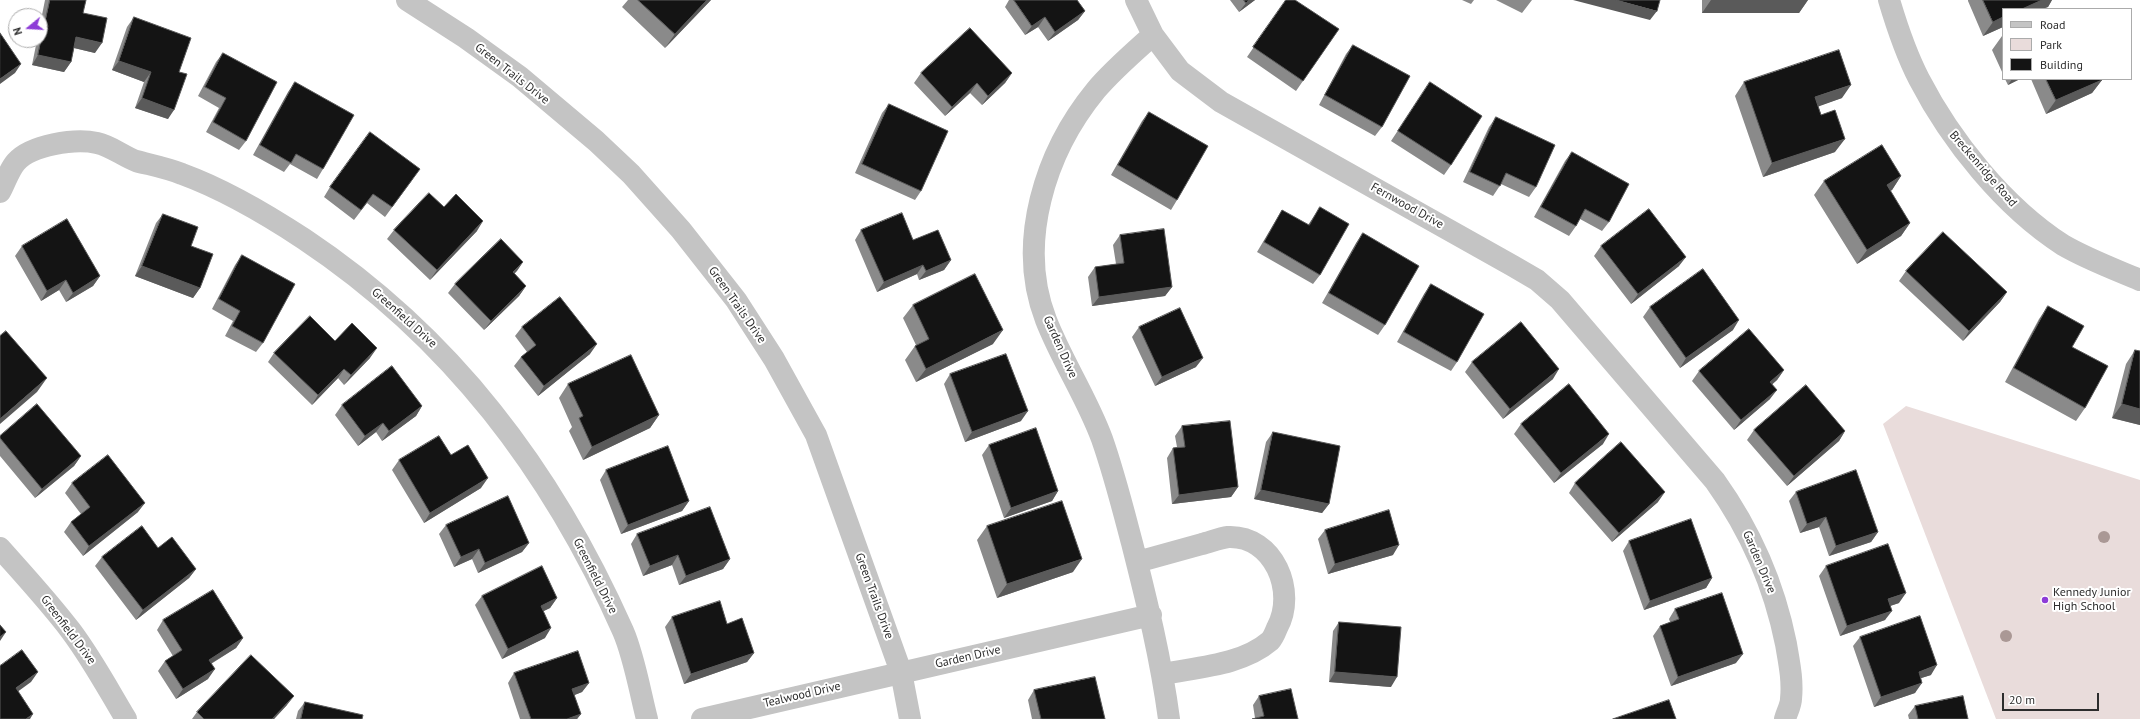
<!DOCTYPE html>
<style>
body{margin:0}
#map{position:relative;width:2140px;height:719px;overflow:hidden;background:#fff;font-family:"PT Sans",sans-serif}
canvas{display:block}
.legend{position:absolute;left:2002px;top:8px;width:130px;height:72px;box-sizing:border-box;background:#fff;border:1px solid #ababab;margin:0;padding:5px 7px;list-style:none;font-size:12px;color:#2d2d2d}
.legend li{display:flex;align-items:center;gap:8px;height:20px}
.legend b{width:20px;border:1px solid #ababab}
.north{position:absolute;left:8px;top:8px;width:40px;height:40px;box-sizing:border-box;background:#fff;border:1px solid #ababab;border-radius:50%;rotate:252deg;font-size:11px;font-weight:700;line-height:16px;text-align:center;color:#2d2d2d}
.north::after{content:'';display:block;margin:auto;width:14px;height:18px;background:#8d3cd7;clip-path:polygon(50% 0,100% 100%,50% 72%,0 100%)}
.scale{position:absolute;left:2002px;top:693px;width:97px;height:18px;box-sizing:border-box;border:2px solid #2d2d2d;border-top:0;padding-left:5px;font-size:12px;line-height:14px;white-space:nowrap;color:#2d2d2d;-webkit-text-stroke:3px #fff;paint-order:stroke}
</style>
<div id="map">
<canvas width="2140" height="719"></canvas>
<ul class="legend">
<li><b style="height:5px;background:#c4c4c4"></b>Road</li>
<li><b style="height:11px;background:#e9dcdb"></b>Park</li>
<li><b style="height:11px;background:#141414"></b>Building</li>
</ul>
<div class="north">N</div>
<div class="scale">20 m</div>
</div>
<script>
const g = document.querySelector('canvas').getContext('2d');
g.lineJoin = 'round';
function fill(path, color) {
  g.fillStyle = color;
  g.fill(path, 'evenodd');
}
function trace(path, color, width, dash) {
  g.strokeStyle = color;
  g.lineWidth = width;
  g.lineCap = dash ? 'butt' : 'round';
  g.setLineDash(dash || []);
  g.stroke(path);
}
function drawText(font, color, halo, rows, align = 'center') {
  g.font = font + ' "PT Sans",sans-serif';
  g.lineWidth = 4;
  g.setLineDash([]);
  g.textBaseline = 'middle';
  g.strokeStyle = halo;
  g.fillStyle = color;
  for (const [text, x, y, turn = 0] of rows) {
    g.save();
    g.translate(x, y);
    g.rotate((+turn || 0) * Math.PI / 180);
    g.textAlign = isNaN(turn) ? turn : align;
    if (halo) g.strokeText(text, 0, 0);
    g.fillText(text, 0, 0);
    g.restore();
  }
}
const green = new Path2D(`
 M1906,406l234,74v239h-144l-113,-295z`);
const street = new Path2D(`
 M407,0l59,38 54,39 76,64 35,33 50,56 55,70 38,59 42,76 85,237 9,47
 M1136,0l17,35 27,36 41,31 292,164 24,14 23,20 155,181c35,49 59,103 71,163 3,18 7,36 5,55 0,6 -4,13 -6,20
 M1889,0c8,27 17,54 30,79 32,62 85,128 144,166 24,14 51,24 77,35
 M1153,35c-20,18 -40,35 -57,55 -51,62 -80,153 -50,230 16,41 41,78 56,119 12,34 21,70 30,104 15,59 29,116 37,176
 M0,192c5,-9 9,-22 16,-30 15,-17 59,-24 81,-19 14,3 26,13 39,18 15,4 31,7 46,13 44,16 84,40 122,65 147,98 248,232 319,392 11,25 17,61 24,88
 M0,548c24,27 49,54 71,83 21,28 37,58 55,88
 M1137,562c21,-6 43,-12 65,-18 8,-2 18,-6 26,-7 46,-2 69,55 49,91 -2,5 -4,10 -7,13 -28,24 -72,26 -107,33
 M702,719l449,-104`);
const trees = [
 [2104,537],
 [2006,636]
];
const wall = new Path2D(`
 M45,0h41l-3,13 12,40 -21,-5 -3,14 -7,10 -32,-7 5,-25h3v-15z
 M628,0h83l-46,48 -43,-41z
 M1009,0h68l8,11 -7,9 -30,21 -10,-14 -13,8 -20,-28z
 M1230,0h25l-16,12z
 M1286,0l53,29 -43,62 -49,-34z
 M1462,0h12l-3,4z
 M1496,0h36l-10,13z
 M1702,0h106l-9,13h-97z
 M1968,0h84l-4,7 -6,2h-39v18l-20,9 -15,-35z
 M134,17l45,55 -11,47 -33,-11 9,-26 -32,-12 15,-43z
 M2002,36h1v38l-11,-24z
 M1353,45l29,82 -7,9 -56,-31 27,-51z
 M223,53l23,88 -7,9 -33,-18 13,-24 -21,-12 18,-34z
 M921,73h91l-7,10 -23,22 -12,-12 -25,23 -31,-33z
 M2005,79h15l-12,6z
 M2031,79h71v1l-10,13 -46,21z
 M295,82l28,87 -6,10 -27,-15 -6,8 -31,-17 35,-63z
 M1430,82l21,83 -7,10 -53,-34z
 M1744,82l98,16 -24,8 17,46 -72,25 -28,-81z
 M889,104l32,87 -6,9 -60,-27 27,-60z
 M1149,112l28,88 -6,10 -60,-35 31,-54z
 M1496,117l40,70 -7,10 -28,-13 -8,12 -30,-14 26,-55z
 M1572,152l37,70 -7,9 -22,-12 -4,7 -7,10 -35,-19 31,-56z
 M1901,176l-9,14 -2,1 20,32 -9,13 -44,28 -43,-69 10,-14z
 M413,179l-28,38 -18,-14 -13,17 -30,-23 6,-10z
 M444,207l33,24 -47,49 -43,-41 7,-9z
 M1320,207v68l-7,9 -56,-32 19,-32 6,-10 26,15z
 M163,214l28,32 9,42 -7,10 -58,-22 21,-53z
 M861,230l52,10 38,20 -7,10 -25,10 -2,-6 -40,18 -22,-52z
 M1363,233l22,92 -7,10 -56,-32 34,-60z
 M1120,235l52,52 -7,9 -73,10 -4,-29 7,-10 21,-3 -3,-19z
 M22,246l78,30 -7,10 -27,16 -7,-12 -18,11 -26,-45z
 M1601,246l78,20 -48,38 -37,-48z
 M242,255l21,88 -7,9 -31,-16 8,-15 -21,-12 23,-44z
 M523,262l-9,12 12,12 -7,10 -35,34 -36,-37 7,-9z
 M1906,271l101,21 -7,10 -37,39 -64,-60z
 M1431,284l26,78 -6,9 -54,-29 27,-48z
 M913,305l80,39 -77,38 -11,-22 10,-14 1,-1 -13,-27z
 M2048,306l24,41 13,61 -9,13 -71,-39 34,-63z
 M1650,307l83,23 -53,38 -37,-51z
 M522,327l68,27 -52,42 -24,-30 7,-9 6,-5 -12,-16z
 M1139,327l57,40 -41,19 -23,-49z
 M335,341l35,17 -26,27 -6,-7 -26,27 -44,-43 6,-9z
 M2135,350l5,75 -28,-7 14,-54z
 M1472,362l81,17 -50,40 -38,-47z
 M1784,370l-7,10 -5,4 -2,15 -36,31 -42,-49 7,-10z
 M950,374l71,47 -56,21 -21,-58z
 M568,384l91,31 -9,13 -67,32 -14,-29 3,-4 -13,-29z
 M342,405l80,1 -6,10 -34,25 -6,-9 -18,14 -23,-31z
 M1521,424l82,20 -49,39 -40,-49z
 M1182,426l56,61 -7,10 -59,7 -5,-46 6,-10 4,-1 -2,-11z
 M1754,430l91,1 -6,10 -52,45 -40,-46z
 M1273,432l56,72 -7,9 -68,-14 12,-57z
 M0,436l81,20 -7,10 -39,32 -35,-42z
 M989,445l69,46 -6,10 -48,17 -22,-63z
 M451,455l30,33 -57,35 -32,-53 7,-10z
 M606,470l83,31 -7,10 -61,23 -21,-54z
 M72,483l66,29 -55,44 -19,-24 7,-10 10,-8 -16,-21z
 M1575,483l83,19 -46,40 -43,-49z
 M1796,492l82,40 -7,10 -42,14 -10,-29 -19,6 -11,-32z
 M446,525l83,18 -7,9 -44,21 -6,-14 -18,8 -15,-33z
 M987,526l86,46 -76,26 -20,-58z
 M1325,530l68,25 -65,19 -10,-35z
 M637,534l93,25 -7,10 -44,16 -7,-20 -29,11 -12,-32z
 M1629,541l83,37 -6,10 -62,22 -21,-59z
 M158,548l38,21 -7,9 -53,42 -41,-54 7,-9z
 M1826,566l73,37 -9,3 -5,14 -45,16 -21,-60z
 M482,596l75,2 -7,10 -7,3 2,27 -43,21 -27,-54z
 M1675,609l61,54 -65,23 -18,-50 7,-10 10,-4 -1,-3z
 M672,617l55,7 27,29 -7,9 -63,22 -19,-57z
 M163,620l80,18 -7,10 -25,16 -3,15 -32,20 -18,-28 7,-10 8,-5 -16,-26z
 M1339,622l52,65 -62,-5 4,-51z
 M1860,637l71,38 -10,3 -6,15 -41,14 -21,-61z
 M514,673l75,10 -7,9 -8,3 7,19 -4,5h-57l-12,-36z
 M1034,690l71,29h-73l-4,-19z
 M1259,696l39,23 -43,-1 -2,-13z
 M305,702l57,17h-66l2,-8z
 M287,705l-13,14h-82l5,-7z
 M1915,706l53,13h-59l-1,-4z`);
const shadedWall = new Path2D(`
 M707,0h4l-46,48 10,-14z
 M1249,0h6l-16,12 7,-9z
 M1573,0h43l41,11 -7,9z
 M1711,0h97l-9,13h-97z
 M2042,0h10l-4,7 -6,2h-20z
 M1085,11l-7,9 -30,21 7,-9z
 M1045,17l-7,10 -13,8 7,-9z
 M2003,17v10l-20,9 10,-14z
 M76,37l26,6 -7,10 -25,-6z
 M38,55l33,7 -7,10 -32,-7z
 M119,61l32,11 -7,10 -32,-12z
 M21,64l-6,9 -15,11v-5z
 M1012,73l-7,10 -23,22 6,-9z
 M2012,79h8l-12,6z
 M2102,80l-10,13 -46,21 10,-14z
 M977,83l-7,10 -25,23 7,-9z
 M1851,85l-9,13 -36,13 9,-14z
 M142,98l32,12 -6,9 -33,-11z
 M1845,139l-10,13 -72,25 9,-14z
 M1901,176l-9,14 -15,9 10,-14z
 M483,221l-6,10 -47,49 7,-10z
 M1910,223l-9,13 -44,28 10,-14z
 M1686,257l-7,9 -48,38 7,-10z
 M951,260l-7,10 -25,10 7,-9z
 M523,262l-6,9 -11,11 7,-10z
 M923,265l-6,9 -40,18 7,-10z
 M142,266l58,22 -7,10 -58,-22z
 M100,276l-7,10 -27,16 7,-9z
 M66,280l-7,10 -18,11 6,-10z
 M526,286l-7,10 -35,34 7,-9z
 M1172,287l-7,9 -73,10 7,-9z
 M2007,292l-7,10 -37,39 6,-10z
 M1739,320l-6,10 -53,38 6,-10z
 M1003,330l-10,14 -77,38 10,-13z
 M597,344l-7,10 -52,42 6,-10z
 M377,348l-7,10 -26,27 7,-10z
 M1203,358l-7,9 -41,19 7,-9z
 M344,369l-6,9 -26,27 6,-10z
 M1559,369l-6,10 -50,40 7,-10z
 M1784,370l-7,10 -13,12 6,-10z
 M47,378l-10,14 -37,32v-5z
 M1777,390l-7,9 -36,31 7,-10z
 M2122,404l18,5v16l-28,-7z
 M422,406l-6,10 -34,25 7,-10z
 M1028,411l-7,10 -56,21 7,-10z
 M659,415l-9,13 -67,32 9,-13z
 M383,423l-7,9 -18,14 7,-10z
 M1845,431l-6,10 -52,45 7,-10z
 M1609,434l-6,10 -49,39 7,-10z
 M81,456l-7,10 -39,32 7,-9z
 M488,478l-7,10 -57,35 6,-10z
 M1238,487l-7,10 -59,7 7,-9z
 M1261,490l68,14 -7,9 -68,-14z
 M1058,491l-6,10 -48,17 7,-10z
 M1665,492l-7,10 -46,40 7,-9z
 M689,501l-7,10 -61,23 7,-9z
 M145,503l-7,9 -55,44 6,-10z
 M1826,517l-7,10 -19,6 7,-9z
 M1878,532l-7,10 -42,14 7,-10z
 M529,543l-7,9 -44,21 7,-10z
 M1399,545l-6,10 -65,19 7,-10z
 M479,549l-7,10 -18,8 7,-10z
 M678,555l-6,10 -29,11 7,-10z
 M730,559l-7,10 -44,16 7,-9z
 M1082,559l-9,13 -76,26 10,-14z
 M196,569l-7,9 -53,42 7,-10z
 M1712,578l-6,10 -62,22 6,-9z
 M1906,593l-7,10 -18,6 7,-10z
 M557,598l-7,10 -16,8 7,-10z
 M1892,611l-7,9 -45,16 7,-10z
 M551,628l-6,10 -43,21 6,-10z
 M6,632l-6,9v-4z
 M243,638l-7,10 -34,21 7,-9z
 M754,653l-7,9 -63,22 7,-10z
 M1743,654l-7,9 -65,23 7,-9z
 M1937,665l-6,10 -19,6 7,-9z
 M215,669l-7,10 -32,20 7,-10z
 M38,672l-7,10 -22,16 7,-10z
 M1335,672l62,5 -6,10 -62,-5z
 M589,683l-7,9 -17,7 7,-10z
 M1922,683l-7,10 -41,14 7,-10z
 M294,696l-7,9 -13,14h-2z
 M33,714l-3,5h-4z
 M581,714l-4,5h-10z`);
const building = new Path2D(`
 M50,0h36l-3,13 24,5 -5,25 -26,-6 -5,25 -33,-7z
 M638,0h69l-32,34z
 M1014,0h63l8,11 -30,21 -10,-15 -13,9z
 M1244,0h5l-3,3z
 M1286,0h9l44,29 -36,52 -50,-34z
 M1616,0h44l-3,11z
 M1983,0h59l-20,9h-19v8l-10,5z
 M134,17l57,21 -12,34 8,2 -13,36 -32,-12 9,-26 -32,-11z
 M970,28l42,45 -24,23 -11,-13 -25,24 -31,-34z
 M0,33l21,31 -21,15z
 M1353,45l57,31 -28,51 -57,-32z
 M1839,50l12,35 -36,12 6,18 14,-5 10,29 -73,24 -28,-81z
 M223,53l54,29 -31,59 -33,-19 13,-24 -21,-11z
 M2046,79h56v1l-46,20z
 M295,82l59,33 -31,54 -27,-15 -5,9 -31,-18z
 M1430,82l52,34 -31,49 -53,-34z
 M889,104l59,27 -27,60 -59,-27z
 M1149,112l59,34 -31,54 -59,-35z
 M1496,117l59,28 -19,42 -30,-14 -6,13 -30,-14z
 M370,132l50,37 -28,38 -19,-13 -12,16 -31,-23z
 M1882,145l19,31 -14,9 23,38 -43,27 -43,-69z
 M1572,152l57,32 -20,38 -24,-13 -9,17 -35,-19z
 M429,193l15,14 12,-13 27,27 -46,49 -43,-40z
 M1320,207l29,17 -29,51 -56,-33 18,-32 27,15z
 M1649,209l37,48 -48,37 -37,-48z
 M902,213l11,27 25,-10 13,30 -25,11 -3,-6 -39,17 -23,-52z
 M163,214l35,13 -7,19 22,8 -13,34 -58,-22z
 M67,219l33,57 -27,17 -7,-13 -19,11 -25,-45z
 M1164,229l8,58 -73,10 -4,-30 29,-4 -4,-28z
 M1943,232l64,60 -38,39 -63,-60z
 M1363,233l56,33 -34,59 -56,-32z
 M501,239l22,23 -10,10 13,14 -35,35 -36,-37z
 M242,255l53,29 -32,59 -31,-17 8,-15 -21,-12z
 M1703,269l36,51 -53,38 -36,-51z
 M975,274l28,56 -77,39 -11,-23 14,-7 -16,-34z
 M1431,284l53,30 -27,48 -53,-30z
 M560,297l37,47 -53,42 -23,-29 15,-12 -14,-18z
 M2048,306l36,20 -12,21 36,19 -23,42 -71,-40z
 M1180,308l23,50 -41,19 -23,-50z
 M310,316l25,25 17,-18 25,25 -26,27 -7,-6 -26,26 -44,-42z
 M1521,322l38,47 -49,40 -38,-47z
 M1749,329l35,41 -14,12 7,8 -36,30 -42,-49z
 M6,331l41,47 -47,41v-83z
 M2135,350l5,1v58l-18,-5z
 M1006,354l22,57 -56,21 -22,-58z
 M631,355l28,60 -67,32 -13,-29 4,-2 -15,-32z
 M392,366l30,40 -33,25 -6,-8 -18,13 -23,-31z
 M1569,384l40,50 -48,39 -40,-49z
 M1806,385l39,46 -51,45 -40,-46z
 M37,404l44,52 -39,33 -42,-51v-2z
 M1230,421l8,66 -59,8 -6,-47 12,-1 -3,-21z
 M1036,428l22,63 -47,17 -22,-63z
 M1273,432l67,14 -11,58 -68,-14z
 M439,436l12,19 17,-10 20,33 -58,35 -31,-53z
 M1621,442l44,50 -46,41 -44,-50z
 M668,446l21,55 -61,24 -22,-55z
 M108,455l37,48 -56,43 -18,-24 19,-15 -18,-24z
 M1856,470l22,62 -42,14 -10,-29 -19,7 -11,-32z
 M508,496l21,47 -44,20 -6,-14 -18,8 -15,-32z
 M1062,501l20,58 -75,25 -20,-58z
 M710,507l20,52 -44,17 -8,-21 -28,11 -13,-32z
 M1389,510l10,35 -64,19 -10,-34z
 M1691,519l21,59 -62,23 -21,-60z
 M142,526l16,22 14,-11 24,32 -53,41 -41,-53z
 M1888,544l18,49 -18,6 4,12 -45,15 -21,-60z
 M542,566l15,32 -16,8 10,22 -43,21 -26,-53z
 M213,590l30,48 -34,22 6,9 -32,20 -18,-28 17,-11 -19,-30z
 M1722,593l21,61 -65,23 -18,-51 19,-7 -4,-10z
 M720,601l7,23 15,-6 12,35 -63,21 -19,-57z
 M1920,616l17,49 -18,7 3,11 -41,14 -21,-60z
 M1339,622l62,5 -4,50 -62,-5z
 M0,625l6,7 -6,5z
 M22,650l16,22 -22,16 17,26 -7,5h-26v-53z
 M578,651l11,32 -17,6 9,25 -14,5h-36l-17,-46z
 M251,655l43,41 -22,23h-68l-7,-7z
 M1095,677l10,42h-64l-7,-29z
 M1291,689l7,30h-46l12,-3 -5,-20z
 M1963,696l5,23h-50l-3,-13z
 M1669,700l7,19h-63z
 M305,702l58,13 -1,4h-61z`);
const markers = [
 [2045,600,4,"#8d3cd7"]
];
const streetNames = [
 ["Green Trails Drive",512,74,38],
 ["Breckenridge Road",1983,169,49],
 ["Fernwood Drive",1407,206,29],
 ["Green Trails Drive",737,305,55],
 ["Greenfield Drive",404,318,42],
 ["Garden Drive",1060,347,66],
 ["Garden Drive",1759,562,67],
 ["Greenfield Drive",595,576,63],
 ["Green Trails Drive",874,596,70],
 ["Greenfield Drive",68,630,53],
 ["Garden Drive",968,657,-13],
 ["Tealwood Drive",802,695,-13]
];
const poiNames = [
 ["Kennedy Junior",2053,593],
 ["High School",2053,607]
];
fill(green, '#e9dcdb');
trace(street, '#c4c4c4', 22);
g.fillStyle = '#aa9895';
for (const [x, y] of trees) {
  g.beginPath();
  g.arc(x, y, 6, 0, 2 * Math.PI);
  g.fill();
}
fill(wall, '#8a8a8a');
fill(shadedWall, '#5a5a5a');
fill(building, '#141414');
trace(building, '#5a5a5a', 1);
for (const [x, y, r, color] of markers) {
  const dot = new Path2D();
  dot.arc(x, y, r, 0, 2 * Math.PI);
  g.fillStyle = color;
  g.fill(dot);
  trace(dot, '#fff', 1.5);
}
drawText('12px', '#2d2d2d', '#fff', streetNames);
drawText('12px', '#2d2d2d', '#fff', poiNames, 'left');
</script>
